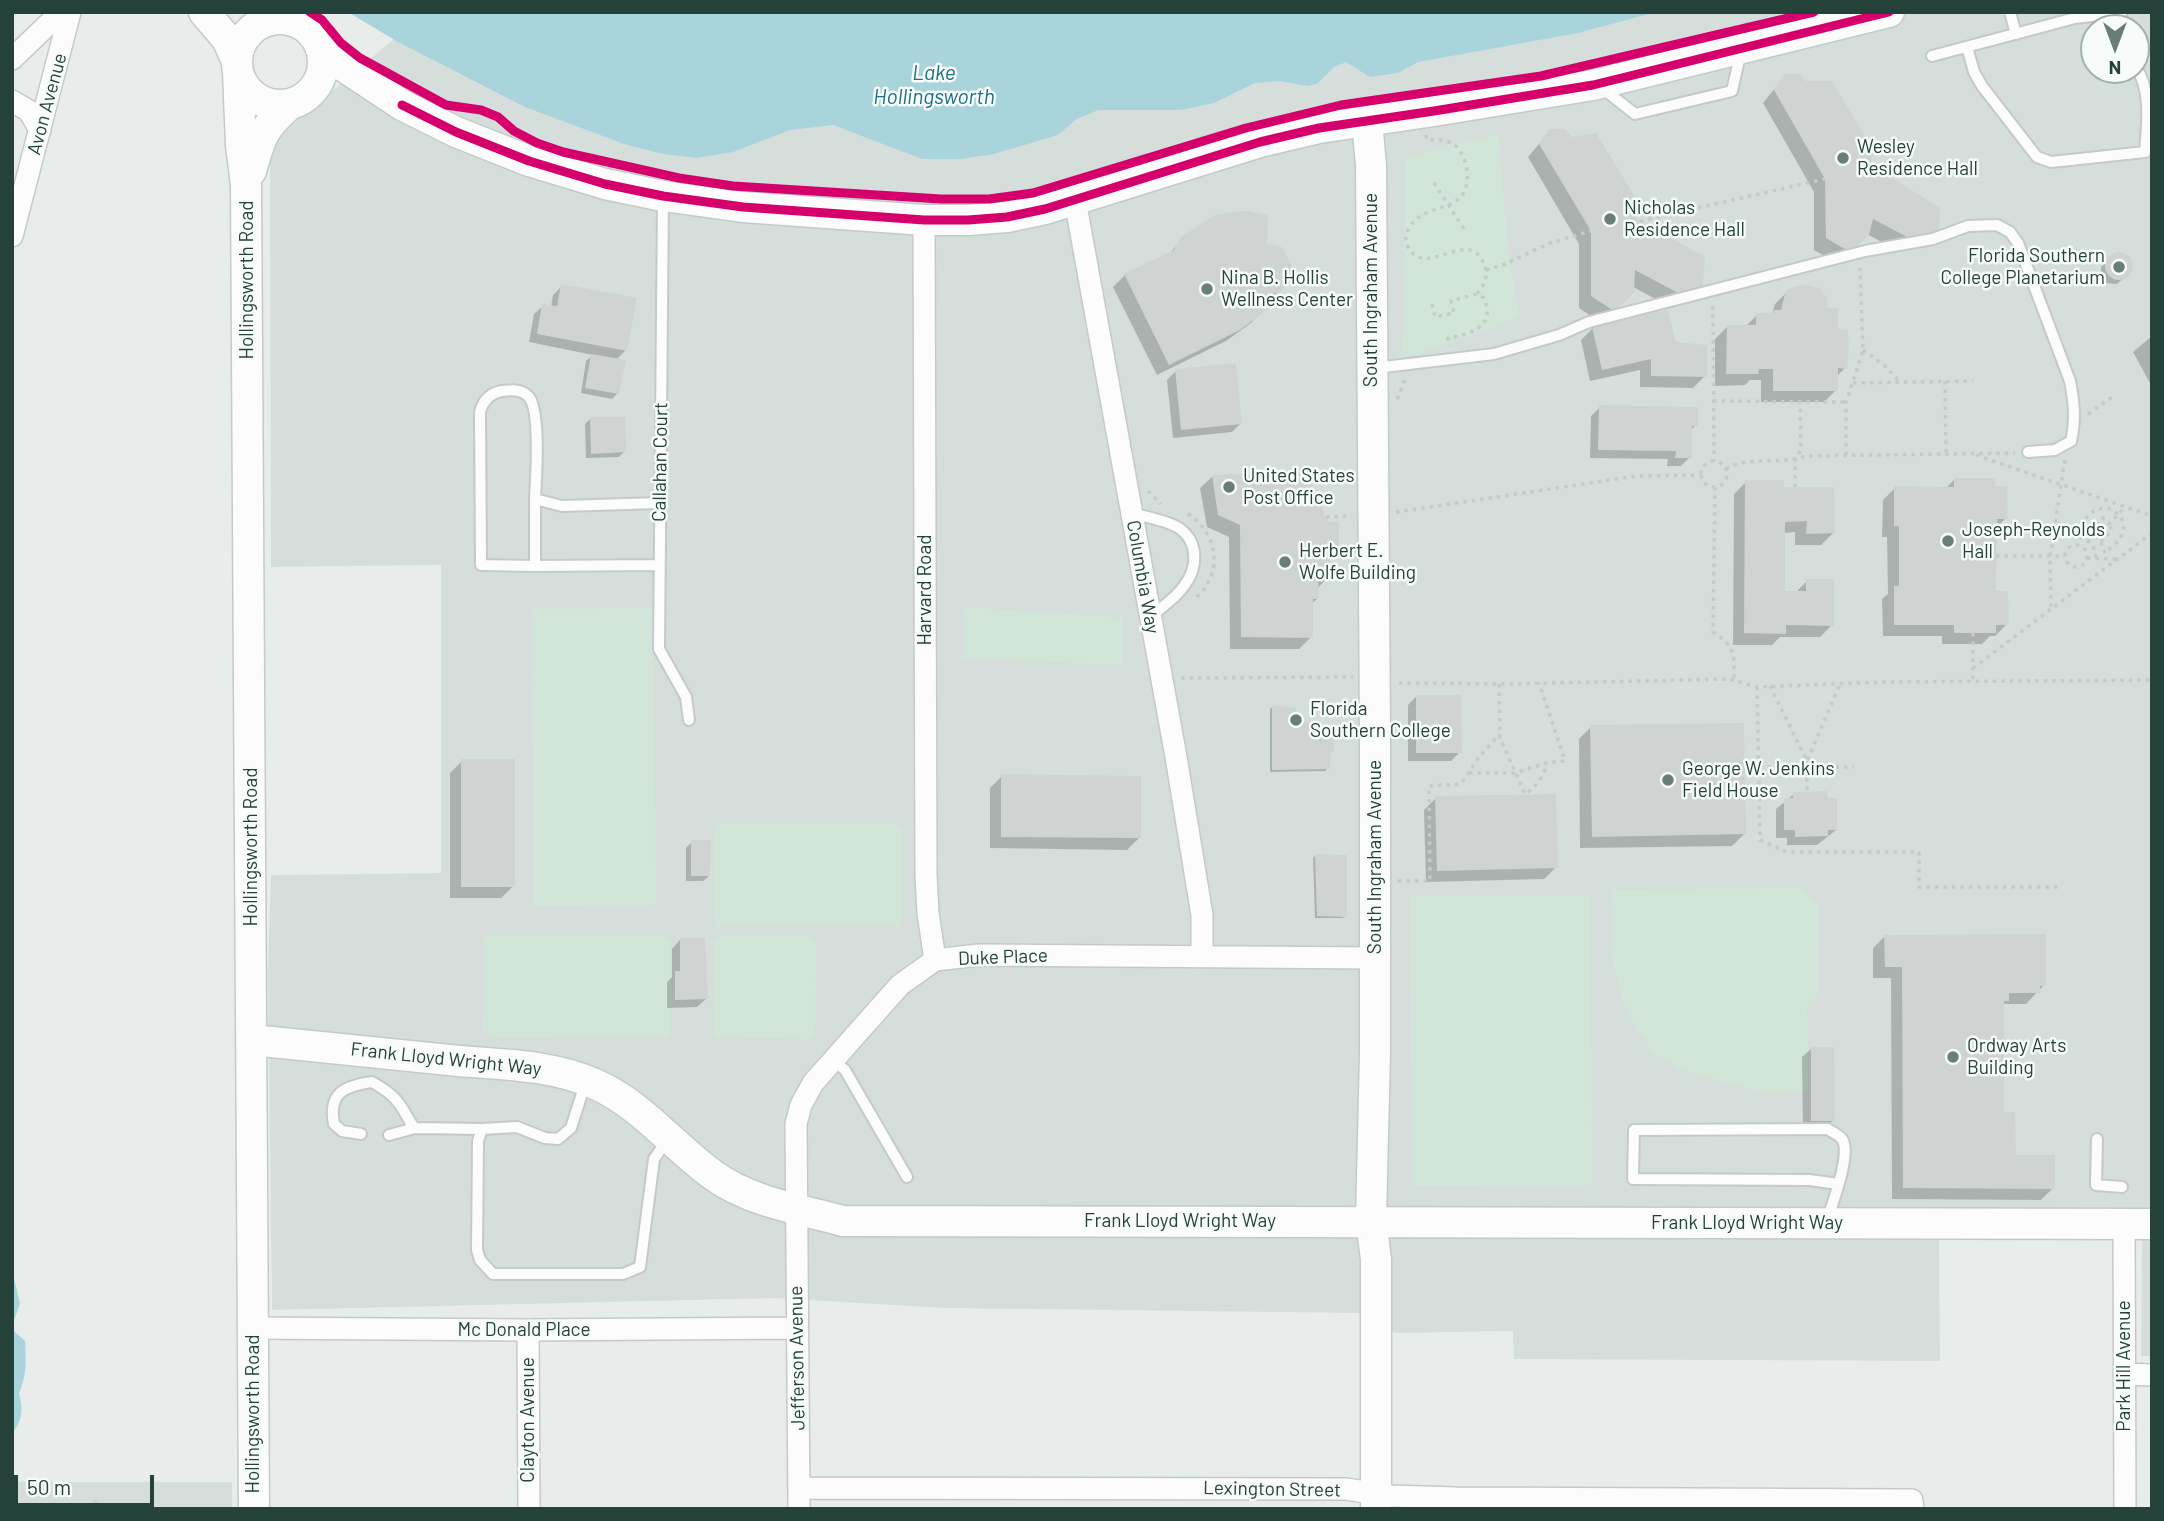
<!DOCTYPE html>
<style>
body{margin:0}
#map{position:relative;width:2164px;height:1521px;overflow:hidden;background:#e8edeb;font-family:Barlow,sans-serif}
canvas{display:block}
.frame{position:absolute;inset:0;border:14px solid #24423a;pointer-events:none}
.north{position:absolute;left:2080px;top:14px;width:70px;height:70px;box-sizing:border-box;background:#f7fbf9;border:2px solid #a3b1ad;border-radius:50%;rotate:180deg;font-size:19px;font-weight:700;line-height:28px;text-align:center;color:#24423a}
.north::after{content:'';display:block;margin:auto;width:24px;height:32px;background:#697e78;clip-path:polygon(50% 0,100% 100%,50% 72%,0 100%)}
.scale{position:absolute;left:14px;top:1475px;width:140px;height:32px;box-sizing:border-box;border:4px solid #24423a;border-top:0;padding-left:9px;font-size:21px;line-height:24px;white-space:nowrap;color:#24423a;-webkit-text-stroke:5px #f7fbf9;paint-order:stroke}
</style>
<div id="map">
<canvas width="2164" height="1521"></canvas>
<div class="frame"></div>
<div class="north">N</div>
<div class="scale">50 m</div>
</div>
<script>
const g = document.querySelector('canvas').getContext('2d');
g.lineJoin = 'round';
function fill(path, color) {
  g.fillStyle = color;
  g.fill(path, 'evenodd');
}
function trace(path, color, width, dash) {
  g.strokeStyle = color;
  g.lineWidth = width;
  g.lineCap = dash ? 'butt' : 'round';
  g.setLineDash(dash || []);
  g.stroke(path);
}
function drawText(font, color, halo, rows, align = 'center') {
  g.font = font + ' Barlow,sans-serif';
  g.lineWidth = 5;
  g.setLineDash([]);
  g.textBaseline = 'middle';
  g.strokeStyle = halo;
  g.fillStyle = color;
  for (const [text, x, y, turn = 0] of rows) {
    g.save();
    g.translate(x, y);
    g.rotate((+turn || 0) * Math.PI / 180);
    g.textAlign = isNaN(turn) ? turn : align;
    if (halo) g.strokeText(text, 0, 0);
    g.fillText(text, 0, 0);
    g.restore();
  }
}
const built = new Path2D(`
 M1535,12h617v1344h-11l1,-118h-203l1,123 -426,-2 -1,-28 -118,2 -35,-20 -416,-5 -169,-10 -503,12 -4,-338 3,-97 170,-2v-308l-170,2 -1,-424 130,-109zM2094,28h42v42h-42z
 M12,1482h220v27h-220z`);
const green = new Path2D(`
 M1498,134l10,117 11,66 -123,45 7,-16 3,-189z
 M965,607l157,11 -1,47 -158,-7z
 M653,608l3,297 -122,1 -2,-297z
 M719,823h177l7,10v84l-7,8h-176l-6,-7v-90z
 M1801,888l18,19 -2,88 -10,9 1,87 -42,2 -84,-23 -29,-17 -24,-37 -12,-36 -6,-34 2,-56z
 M1590,895l2,290 -180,1 -2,-290z
 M720,935h90l6,7 -1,90 -6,7 -90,-2 -6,-5v-90z
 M489,936h176l6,6v90l-4,5 -177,1 -7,-7 1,-88z`);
const water = new Path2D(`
 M348,12h1308l-78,21 -160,29 -20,11 -28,4 -24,-15 -12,5 -17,17 -10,2 -27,-5 -25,2 -41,20 -33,7h-83l-23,10 -17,15 -64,19 -34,5h-38l-89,-34 -43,5 -57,22 -36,6 -34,-4 -36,-9 -102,-38 -127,-65z
 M12,1269l8,35 -6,16v11l11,10c1,20 2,34 -6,52 4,15 4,28 -7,40z`);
const shadow = new Path2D(`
 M1785,76l83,89 70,70 -12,12 -30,3 -29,-16 -30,29 -23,-13v-58l-51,-89z
 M1550,131l83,88 69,66 -13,13 -24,6 -32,-17 -1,5 -32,30 -21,-14v-64l-51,-87z
 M1183,239l82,6 14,46 -17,14 1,5 -12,13 -25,18 -69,34 -44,-88 12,-12 43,-20z
 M2123,255l8,7 -2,11 -12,11 -11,-1 -5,-5v-11l11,-11z
 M562,286l64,64 -10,10 2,33 -6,6 -31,-6 5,-32 7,-6 -64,-13 5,-28 9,-8 8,1 2,-12z
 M1787,292l39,18 10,21 9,37 -8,8 -1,14 -12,12h-63v-22h-11l-5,5 -30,1v-47l12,-12h18l12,-12 15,-1 3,-10z
 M1593,328l81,16 31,32 -12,12 -53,-1v-17l-50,11 -9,-41z
 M2152,336v51l-19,-35z
 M1176,371l65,52 -9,9 -59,6 -6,-58z
 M1600,407l96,18 -6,6v26l-9,9h-14l1,-7 -78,-1 1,-42z
 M590,419l34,33 -5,5 -33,1 -1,-34z
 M1212,477l98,23 17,24 10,21 -8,9 -1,23 -11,12v10l-6,5v33l-12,12h-69l-1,-112 -22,-10 -7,-39z
 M1954,480l40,8 12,30 -11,11v64l12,31 -12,12h-5l-8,8h-40v-8h-59l-1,-37 6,-5 -1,-57h-5l1,-37 12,-12h51z
 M1746,482l36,6 51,45 -12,12h-26v-13l-12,1v60h12l12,-12 25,44 -12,12h-40l-8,8h-39l1,-151z
 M1416,697l44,55 -9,9h-43v-56z
 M1272,707l43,24 15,22 -4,18 -56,1v-63z
 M1591,727l153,107 -12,12 -152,2 -1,-109z
 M462,761l51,125 -12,12h-51v-125z
 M1002,776l137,62 -12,12 -137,-2v-60z
 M1794,794l42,36 -19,15h-30v-7h-11v-29z
 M1436,798l120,69 -12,12 -118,3 -2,-72z
 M692,842l17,34 -6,5h-17v-33z
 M1315,856l30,60 -2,2h-28l-2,-60z
 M1885,936l159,49 -18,19h-22l-2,2v108l12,43 39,31 -12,12 -149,-1 -1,-221h-18v-30z
 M680,940l26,59 -9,8 -30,1v-26l5,-5v-28z
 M1811,1049l22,71 -9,9h-21l-1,-72z`);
const building = new Path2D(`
 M1784,74h15l7,7h26l42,70 -4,13 70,44 -1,27 -30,3 -36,-19 -4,16 -19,17 -24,-14 -1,-59 -51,-89z
 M1549,129h16l7,8 24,-4 44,72 -5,13 70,39 -2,29 -25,7 -43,-23 -1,23 -20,18 -23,-15v-65l-52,-87z
 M1248,211l20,4 -1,29 15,3 10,19 -1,11 -5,8 -6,7 -17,4 2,15 -25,19 -71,35 -45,-91 50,-24 7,-13 34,-22 16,-3z
 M2105 266a14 14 0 1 1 28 0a14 14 0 1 1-28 0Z
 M561,284l76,14 -10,53 -90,-17 5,-30 15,2z
 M1808,285l12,3 7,10 1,10h10v21l10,1 1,19 -2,20 -9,-1v23h-65v-22h-14l-1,5h-32l1,-49h29v-12h17l1,-3h7l5,-20 11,-4z
 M1668,310l8,32 31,3v32l-56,-1v-17l-49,11 -10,-43z
 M591,354l35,6 -7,34 -34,-6z
 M1236,363l6,61 -61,6 -6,-61z
 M1599,405l99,2v19h-6v32h-17l1,-7 -78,-1z
 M590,417h35l1,35 -35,2z
 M1312,472l-1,27 9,5 8,18 11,-1v25h-8l-1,32h-12l1,21h-6v39l-72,-1 -1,-112 -22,-10 -6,-40z
 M1954,478h41v8h12l1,33h-11l-1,72h12l1,34h-13v8h-42v-8h-60v-39h5v-60h-5v-40l60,1z
 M1745,480h39v7h50l1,46 -29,1 1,-13 -22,1v69h21v-12h28v47l-48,-1v9l-42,-1z
 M1416,695h45l1,58h-46z
 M1272,705l24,3 3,12 17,5v5l18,-1v22l-4,3v15l-58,1z
 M1744,723l2,111 -154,3 -2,-112z
 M461,759h54v128h-54z
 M1001,774l140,2v62l-140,-1z
 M1827,791l1,7h9v32h-9v6l-33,1v-7h-11v-32h9v-6z
 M1556,794l2,74 -121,3 -2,-75z
 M691,840h20l-1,36h-19z
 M1315,854l32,1v62l-30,-1z
 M2046,934v52h-6v7h-31v8h-5v111h11l1,43h39v34l-152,-1 -1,-221h-17l-1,-32z
 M680,938h25l3,61 -33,1v-29h5z
 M1811,1047h23l1,74h-24z
 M95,1499l13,10h-20z`);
const path = new Path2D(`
 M1426,135l1,5c11,-1 21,-1 30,7 6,7 9,15 10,24 4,45 -39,29 -56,54 -4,6 -7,13 -4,20 17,36 58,-16 75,15 2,4 3,6 4,10 1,9 -3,17 -9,24l7,4c12,29 -13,36 -36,40l2,8
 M1434,183l32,49
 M1640,221l185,-42
 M1486,270l17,-5 47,-22 41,-12
 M1432,304l3,13 19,-4 -3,-12 26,-7
 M1713,306l1,155
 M1863,350l21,15 16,17
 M1945,381l1,72
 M1853,383l120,-2
 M1397,399l7,-17 4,-4
 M1713,401l133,1
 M2088,414l27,-19
 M1846,455v-53l17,-52 -3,-82
 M1976,455l176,61
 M1701 474a13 13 0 1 1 26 0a13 13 0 1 1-26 0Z
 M1726,469c25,-14 54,-4 80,-13l209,-3
 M1715,487l-2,145c23,15 21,23 21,48
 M1795,487v-27l6,-10 -1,-48
 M1148,491l13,13
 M1396,512l241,-36 64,-1
 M1188,514c31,20 36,62 6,85
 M1326,517l26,-1
 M2083,527c2,-13 12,-19 25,-19 25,11 17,33 -3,43
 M2093,533l10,-15 6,6 16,-17
 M2101,542l11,-12 -3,-6
 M2065 556a11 11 0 1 1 22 0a11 11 0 1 1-22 0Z
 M1996,556h68
 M2087,558l29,1
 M2096,558c-1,-14 -8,-20 -23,-22l1,-9c20,1 29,13 32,32
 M2051,607l-1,-50 15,-98
 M1973,633v48
 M1973,668l179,-135
 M1181,678l172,-1
 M1399,683l108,1 222,-5 28,8 127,-5 268,-2
 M1499,684l1,54 25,56c10,-6 21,-19 21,-31
 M1770,686l37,75 33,-77
 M1757,687l3,153 27,12h132v35h142
 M1807,761v31
 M1759,767h95
 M1469,773h46l31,-10 19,-2 -26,-78
 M1398,881h32l-1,-95 32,-2 18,-27 21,-23`);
const lane = new Path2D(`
 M2010,12l6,22
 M1967,47l7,25 8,14 55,71 14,5 94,-10c2,-26 7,-62 -9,-84
 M1932,56l143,-38 47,-6
 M1601,87l34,27 97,-23 9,-40
 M663,198l-4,451 27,48 3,23
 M1375,368l119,-14 65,-19 30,-13 276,-71 68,-12 35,-13 29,-1 13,7 8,11 52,138c4,21 6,39 1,60l-16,9 -27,2
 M535,499v67l124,-1
 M1131,513c15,4 35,7 48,15 20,14 19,40 5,58 -8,12 -22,21 -33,30
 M535,566l-54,-1 -1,-153c3,-11 10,-19 22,-21 9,-1 19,-2 26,5 13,12 8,84 7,103l27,7 97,-3
 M833,1060l12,10 62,107
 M586,1081l-15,47 -13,11 -13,-1 -28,-11 -35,2 -4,12 -1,109 3,10 13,14h130l17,-7 14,-108 13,-19
 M415,1128l67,1
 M361,1134l-19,-3 -8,-7c-6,-31 10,-38 38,-42 12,7 23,14 30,26 5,7 7,14 13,20l-26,7
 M2097,1139l-1,46 26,2
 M1827,1221c5,-17 25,-68 15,-82 -3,-4 -10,-7 -14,-10l-194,1 -1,49 177,1 28,4`);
const street = new Path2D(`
 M12,59l49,-47
 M12,101l17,10 11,19
 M1075,200l101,557 26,158v40
 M924,220l2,655 2,38 7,47
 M12,236l58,-224
 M2124,1224l1,285
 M253,1328l275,2 268,-2
 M528,1330l1,179
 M2124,1374l28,1
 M799,1488l547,1 45,7 65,2 456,2 1,9
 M799,1509l-3,-385 5,-19 12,-22 87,-98 35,-25 44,-5 396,3`);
const secondary = new Path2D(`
 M204,12l23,27 10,22
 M237 62a43 43 0 1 1 86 0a43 43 0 1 1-86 0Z
 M322,52l80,53 54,27 73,29 76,23 58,12 80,11 181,13h44l39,-3 38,-8 215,-67 59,-14 115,-17 159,-26 296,-73
 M238,72l3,73 5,40 8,1324
 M1367,121l4,44 4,566v321l-4,169 5,38v250
 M251,171c10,-35 11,-42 39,-67
 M252,1040c69,7 138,14 207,21 47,4 93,4 136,23 46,20 79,63 118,91 37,27 86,34 130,46l1309,3`);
const cycleway = new Path2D(`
 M310,12l12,8 19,23 19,15 86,47 35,5 17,7 16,14 23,12 26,9 116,26 54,8 208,13h48l44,-6 213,-65 95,-23 200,-29 273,-64
 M402,105l54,27 73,29 76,23 58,12 80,11 181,13h44l39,-3 38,-8 215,-67 59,-14 115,-17 159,-26 296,-73`);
const markers = [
 [1843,158,7,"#697e78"],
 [1610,219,7,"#697e78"],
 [2119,267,7,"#697e78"],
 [1207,289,7,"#697e78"],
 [1229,487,7,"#697e78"],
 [1948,541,7,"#697e78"],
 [1285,562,7,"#697e78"],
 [1296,720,7,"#697e78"],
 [1668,780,7,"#697e78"],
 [1953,1057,7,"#697e78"]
];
const streetNames = [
 ["Avon Avenue",47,104,-75],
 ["Hollingsworth Road",247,280,-90],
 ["South Ingraham Avenue",1371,290,-90],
 ["Callahan Court",660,462,-89],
 ["Columbia Way",1143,577,80],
 ["Harvard Road",925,590,-90],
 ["Hollingsworth Road",251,847,-90],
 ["South Ingraham Avenue",1375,857,-90],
 ["Duke Place",1003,957,-2],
 ["Frank Lloyd Wright Way",446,1059,6],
 ["Frank Lloyd Wright Way",1180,1221],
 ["Frank Lloyd Wright Way",1747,1223],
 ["Mc Donald Place",524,1330],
 ["Jefferson Avenue",797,1358,-91],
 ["Park Hill Avenue",2124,1366,-90],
 ["Hollingsworth Road",253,1414,-90],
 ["Clayton Avenue",528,1420,-90],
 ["Lexington Street",1272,1489,1]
];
const poiNames = [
 ["Wesley",1857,147],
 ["Residence Hall",1857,169],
 ["Nicholas",1624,208],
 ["Residence Hall",1624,230],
 ["Florida Southern",2105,256,"right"],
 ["College Planetarium",2105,278,"right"],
 ["Nina B. Hollis",1221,278],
 ["Wellness Center",1221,300],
 ["United States",1243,476],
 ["Post Office",1243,498],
 ["Joseph-Reynolds",1962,530],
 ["Hall",1962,552],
 ["Herbert E.",1299,551],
 ["Wolfe Building",1299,573],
 ["Florida",1310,709],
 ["Southern College",1310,731],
 ["George W. Jenkins",1682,769],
 ["Field House",1682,791],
 ["Ordway Arts",1967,1046],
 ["Building",1967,1068]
];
const waterNames = [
 ["Lake",934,73],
 ["Hollingsworth",934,97]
];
fill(built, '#d6dedb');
fill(green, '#d1e6d8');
fill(water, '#a9d4db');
fill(shadow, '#0003');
fill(building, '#cfd4d2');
trace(lane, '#c5cac8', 14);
trace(street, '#c5cac8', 24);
trace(secondary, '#c3cbc8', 33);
trace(path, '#c3ccca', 3.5, [3.5, 5]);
trace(lane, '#fcfcfc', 10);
trace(street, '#fcfcfc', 21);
trace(secondary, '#fcfcfc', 30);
trace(cycleway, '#d6006c', 9);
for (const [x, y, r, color] of markers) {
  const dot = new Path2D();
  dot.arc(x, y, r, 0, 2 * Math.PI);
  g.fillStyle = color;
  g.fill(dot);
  trace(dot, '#f7fbf9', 2.5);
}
drawText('19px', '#24423a', '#f7fbf9', streetNames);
drawText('19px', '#24423a', '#f7fbf9', poiNames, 'left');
drawText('italic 21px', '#1c6f80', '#f7fbf9', waterNames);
</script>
